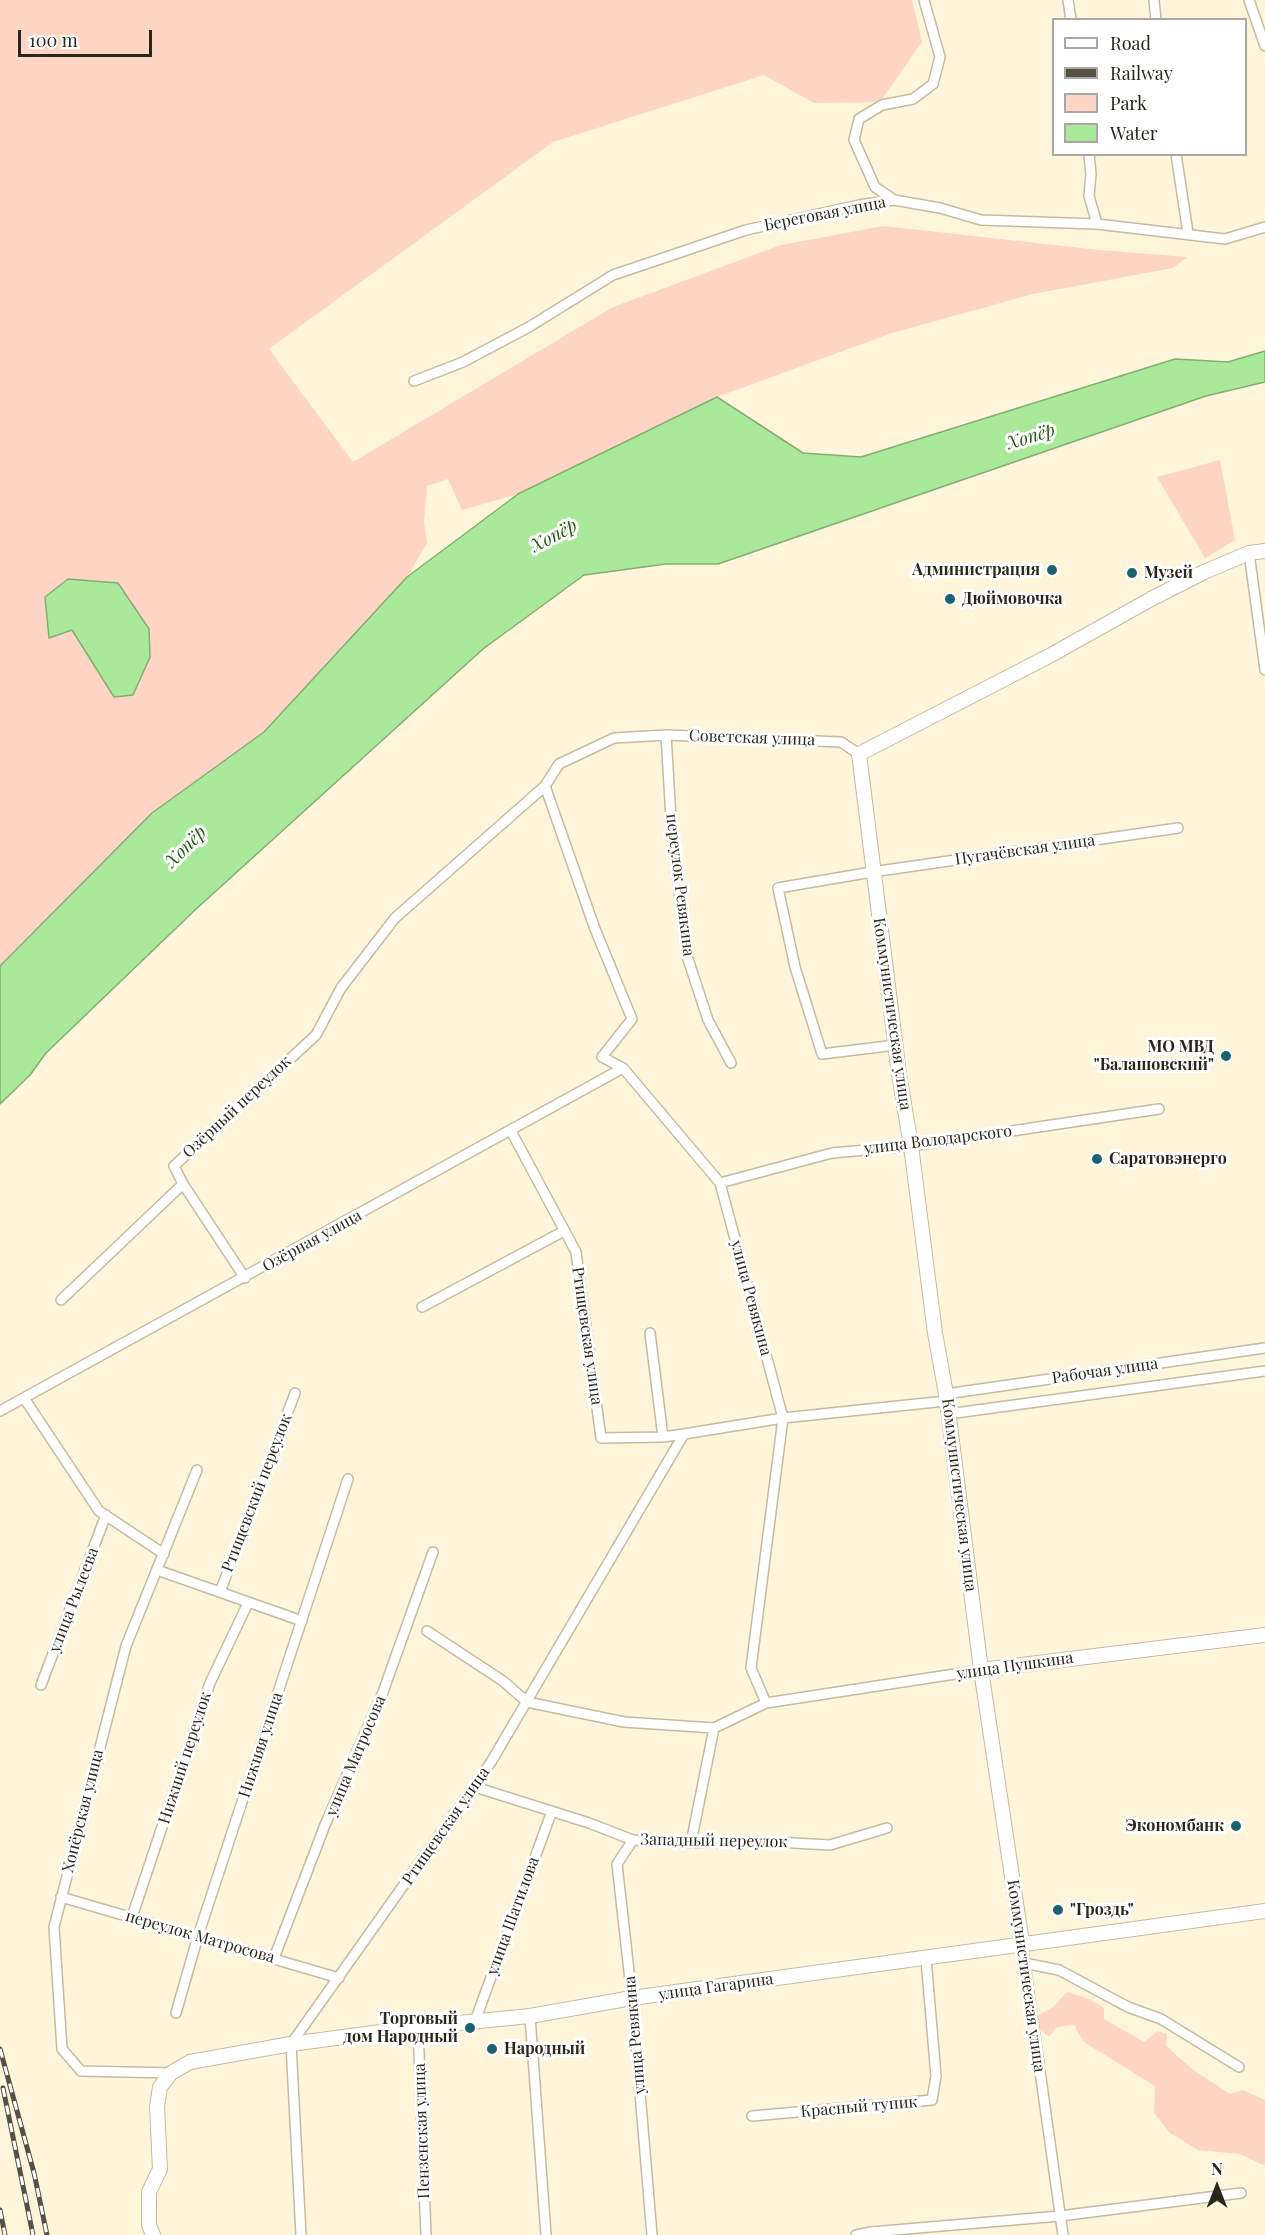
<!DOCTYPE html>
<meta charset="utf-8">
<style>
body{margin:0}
#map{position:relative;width:1265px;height:2235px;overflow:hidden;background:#fef5da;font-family:"Playfair Display",serif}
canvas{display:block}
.legend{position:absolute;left:1052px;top:18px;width:195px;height:138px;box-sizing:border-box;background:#fff;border:2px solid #a9a8a4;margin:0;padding:8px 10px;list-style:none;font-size:18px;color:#29261c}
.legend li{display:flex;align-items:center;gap:12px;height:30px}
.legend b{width:30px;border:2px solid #a9a8a4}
.north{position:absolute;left:1187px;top:2157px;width:60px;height:60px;-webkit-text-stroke:4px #fff;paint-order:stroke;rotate:0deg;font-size:16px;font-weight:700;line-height:24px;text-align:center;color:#29261c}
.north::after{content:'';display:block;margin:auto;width:21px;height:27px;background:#29261c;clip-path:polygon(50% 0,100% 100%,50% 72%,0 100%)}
.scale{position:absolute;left:18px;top:30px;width:134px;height:27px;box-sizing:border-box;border:3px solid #29261c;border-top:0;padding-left:8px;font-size:18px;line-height:21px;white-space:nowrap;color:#29261c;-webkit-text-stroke:4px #fff;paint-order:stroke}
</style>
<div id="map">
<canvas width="1265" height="2235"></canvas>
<ul class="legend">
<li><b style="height:8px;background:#fff"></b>Road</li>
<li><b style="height:8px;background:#555143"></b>Railway</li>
<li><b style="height:16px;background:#fed5c4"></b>Park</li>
<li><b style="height:16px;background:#aae99a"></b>Water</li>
</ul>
<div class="north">N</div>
<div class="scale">100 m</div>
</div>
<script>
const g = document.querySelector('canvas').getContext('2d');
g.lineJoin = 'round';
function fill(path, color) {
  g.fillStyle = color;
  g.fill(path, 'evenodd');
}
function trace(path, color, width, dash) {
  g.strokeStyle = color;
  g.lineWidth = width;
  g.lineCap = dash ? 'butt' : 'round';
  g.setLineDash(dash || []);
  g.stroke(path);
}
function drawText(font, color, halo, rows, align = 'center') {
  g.font = font + ' "Playfair Display",serif';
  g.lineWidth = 6;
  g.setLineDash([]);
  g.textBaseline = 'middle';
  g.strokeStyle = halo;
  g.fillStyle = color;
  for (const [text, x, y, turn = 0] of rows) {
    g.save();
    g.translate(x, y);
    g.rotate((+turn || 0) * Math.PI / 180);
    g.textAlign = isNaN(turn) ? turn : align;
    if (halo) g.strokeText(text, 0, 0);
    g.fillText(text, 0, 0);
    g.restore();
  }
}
const green = new Path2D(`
 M0,0h912l10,42 -42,60 -66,1 -50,-28 -211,67 -284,207 84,113 260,-155 168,-62 103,-19 215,24 88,7 -14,11 -140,26 -141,39 -175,64 -199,97 -56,16 -14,-31 -21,7 -3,36 3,21 -20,34 -143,155 -112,81 -152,153zM72,630l61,65 -19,2z
 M1220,460l15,80 -30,18 -48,-81z
 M1067,1992l22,7 15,9v11l40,23 14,-11 9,3 -1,12 26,23 38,25 13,-4 22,10v66l-25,-12 -42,-4 -28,-17 -16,-20 1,-27 -71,-44 -10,-17 -17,2 -8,10 -10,-9v-13l14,-8z`);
const water = new Path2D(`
 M1265,351v31l-59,14 -488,168h-52l-82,11 -101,74 -288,261 -149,143 -16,22 -30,29v-138l152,-153 112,-81 143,-155 111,-83 199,-97 86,56 58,4 314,-98 53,3z
 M68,579l50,4 31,46 1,28 -17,38 -19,2 -42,-67 -23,8 -4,-41z`);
const street = new Path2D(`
 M1068,0l3,20
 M1154,0l2,20
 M1249,0l16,46
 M1089,154l2,20 -2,22 8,28
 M1176,154l12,79
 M894,200l-19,-13 -21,-47 5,-21 23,-14 31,-6 20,-15 7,-27 -16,-57
 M414,381l49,-19 66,-35 84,-52 133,-45 113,-25 35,-5 46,8 41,12 116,4 128,15 40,-12
 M1249,553l16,117
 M666,735l6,100 15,121 21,64 23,43
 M545,786l50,143 37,90 -30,38 21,11 97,115 63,235 -32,250 15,35 -52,25 -23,115
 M896,1045l-74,9 -27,-87 -17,-79 94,-16 306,-44
 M511,1131l65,121 25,186 62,-1 21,-3
 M720,1183l112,-30 79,-7 248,-37
 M183,1184l62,94
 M61,1300l122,-116 -9,-18 142,-131 25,-47 54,-70 150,-132 14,-22 55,-26 52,-3 175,7 18,12
 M422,1307l142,-76
 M650,1333l13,104
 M946,1394l319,-46
 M24,1398l75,113 65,43
 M0,1411l623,-343
 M948,1414l317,-43
 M157,1570l145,51
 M220,1592l75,-199
 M427,1631l76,50 24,21 97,20 90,6
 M41,1685l65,-170
 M766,1703l215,-33
 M475,1787l114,36 44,17 58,3 84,-1 55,3 57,-17
 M633,1840l-16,24 15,134 20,237
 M61,1897l278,81
 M132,1917l78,-234 38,-80
 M1022,1943l41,292
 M274,1958l51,-133 58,-133 50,-140
 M1024,1963l35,7 69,37 33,12 78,48
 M176,2013l22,-77 150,-457
 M530,2016l16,219
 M475,2021l77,-210
 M418,2027l8,208
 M171,2073l-90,-2 -19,-22 -8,-122 72,-281 71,-176
 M752,2116l180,-16 4,-24 -10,-117
 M301,2235l-10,-191 200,-282 193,-328 99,-16 163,-17
 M856,2235l15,-3 189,-16 181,-23`);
const secondary = new Path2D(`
 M981,1670l284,-35
 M1022,1943l-41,-273 -35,-276 -11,-61 -24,-187 -12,-72 -40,-320 192,-99 100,-56 53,-27 45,-19 16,-2
 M153,2235l-4,-10v-33l11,-23 -3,-62 3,-20 11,-14 19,-11 101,-18 127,-17 112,-11 102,-18 633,-87`);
const rail = new Path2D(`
 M0,2049l34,124 13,62
 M3,2088l30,147
 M0,2210l5,25`);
const markers = [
 [1052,570,6,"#18636f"],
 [1132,573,6,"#18636f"],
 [950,599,6,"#18636f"],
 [1226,1056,6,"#18636f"],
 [1097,1159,6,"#18636f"],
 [1236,1826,6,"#18636f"],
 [1058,1910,6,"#18636f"],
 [470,2028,6,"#18636f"],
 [492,2049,6,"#18636f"]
];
const streetNames = [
 ["Береговая улица",825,214,-11],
 ["Советская улица",752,738,2],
 ["Пугачёвская улица",1025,850,-8],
 ["переулок Ревякина",680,885,83],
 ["Коммунистическая улица",892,1014,82],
 ["Озёрный переулок",237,1107,-43],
 ["улица Володарского",938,1140,-7],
 ["Озёрная улица",312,1241,-29],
 ["улица Ревякина",751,1298,75],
 ["Ртищевская улица",587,1336,82],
 ["Рабочая улица",1105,1371,-8],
 ["Ртищевский переулок",257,1493,-69],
 ["Коммунистическая улица",959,1495,83],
 ["улица Рылеева",74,1600,-69],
 ["улица Пушкина",1015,1666,-8],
 ["Нижняя улица",261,1745,-72],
 ["улица Матросова",356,1756,-67],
 ["Нижний переулок",185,1758,-72],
 ["Хопёрская улица",83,1811,-76],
 ["Ртищевская улица",446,1826,-55],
 ["Западный переулок",714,1841,1],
 ["улица Шатилова",513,1916,-70],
 ["переулок Матросова",200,1937,16],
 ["Коммунистическая улица",1026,1976,82],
 ["улица Гагарина",716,1987,-8],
 ["улица Ревякина",635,2035,-95],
 ["Красный тупик",859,2107,-5],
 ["Пензенская улица",422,2131,-92]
];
const poiNames = [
 ["Администрация",1040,570,"right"],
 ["Музей",1144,573],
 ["Дюймовочка",962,599],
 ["МО МВД",1214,1047,"right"],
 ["\"Балашовский\"",1214,1065,"right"],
 ["Саратовэнерго",1109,1159],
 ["Экономбанк",1224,1826,"right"],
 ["\"Гроздь\"",1070,1910],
 ["Торговый",458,2019,"right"],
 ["дом Народный",458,2037,"right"],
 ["Народный",504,2049]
];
const waterNames = [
 ["Хопёр",1031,437,-17],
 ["Хопёр",554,536,-28],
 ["Хопёр",186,847,-45]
];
fill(green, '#fed5c4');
fill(water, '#aae99a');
trace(water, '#83ae74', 1.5);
trace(street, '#c4bba1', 12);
trace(secondary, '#c4bba1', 16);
trace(street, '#fff', 9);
trace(secondary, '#fff', 14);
trace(rail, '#555143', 5);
trace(rail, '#fff', 3, [9]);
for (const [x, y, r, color] of markers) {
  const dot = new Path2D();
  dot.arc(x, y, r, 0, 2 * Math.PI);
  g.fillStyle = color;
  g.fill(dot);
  trace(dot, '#fff', 2);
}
drawText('16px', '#29261c', '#fff', streetNames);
drawText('bold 16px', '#29261c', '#fff', poiNames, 'left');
drawText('italic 18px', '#205a0d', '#fff', waterNames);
</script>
